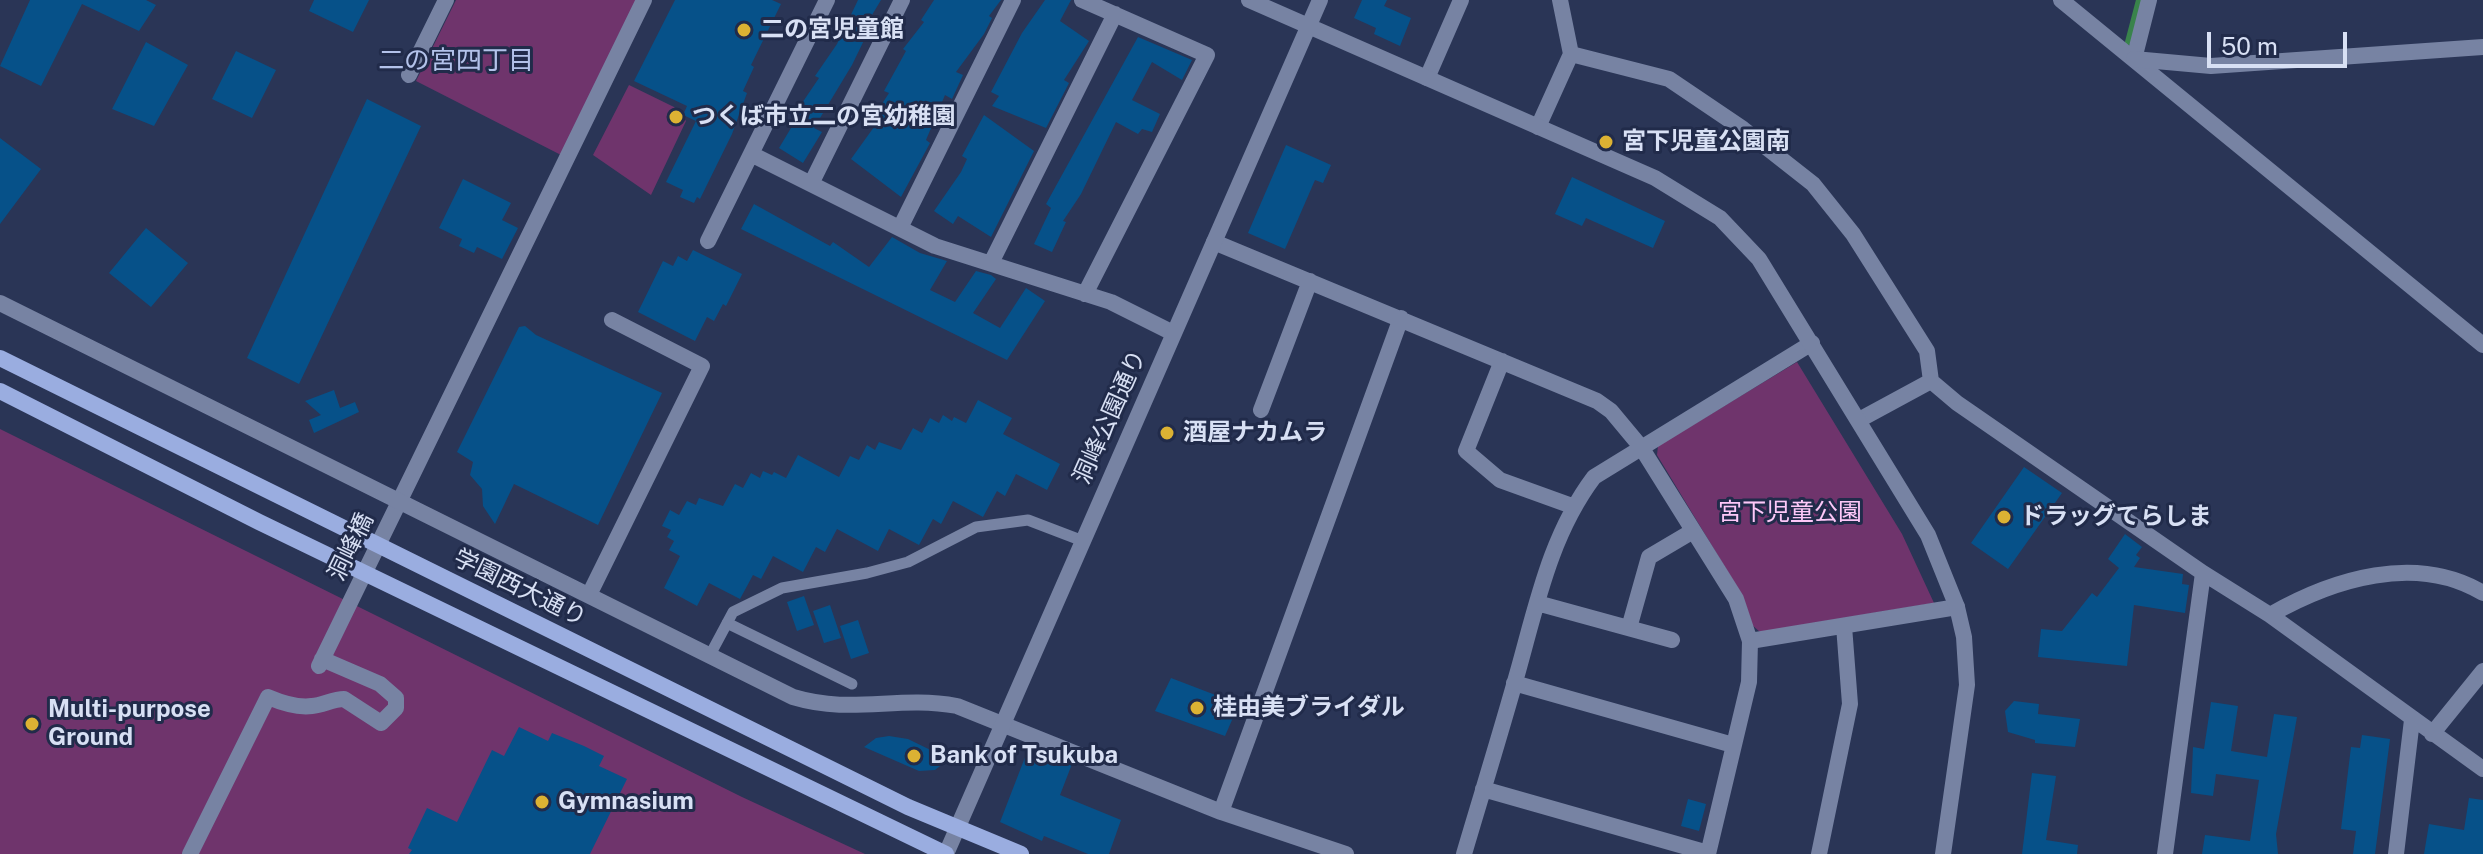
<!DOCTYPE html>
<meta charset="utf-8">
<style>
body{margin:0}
#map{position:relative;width:2483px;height:854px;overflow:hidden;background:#2a3556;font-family:"Public Sans",sans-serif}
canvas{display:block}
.scale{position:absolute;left:2207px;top:32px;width:140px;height:36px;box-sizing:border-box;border:4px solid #d8e0f4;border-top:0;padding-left:10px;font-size:24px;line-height:28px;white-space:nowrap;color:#d8e0f4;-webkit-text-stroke:6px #212b4a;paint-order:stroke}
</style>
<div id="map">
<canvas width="2483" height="854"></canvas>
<div class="scale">50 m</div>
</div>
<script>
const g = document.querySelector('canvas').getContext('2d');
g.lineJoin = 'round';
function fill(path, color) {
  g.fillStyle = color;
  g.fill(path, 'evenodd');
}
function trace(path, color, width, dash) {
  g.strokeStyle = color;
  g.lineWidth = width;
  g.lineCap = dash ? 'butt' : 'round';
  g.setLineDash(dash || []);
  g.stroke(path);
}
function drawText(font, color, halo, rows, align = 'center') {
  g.font = font + ' "Public Sans","Noto Sans JP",sans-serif';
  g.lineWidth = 6;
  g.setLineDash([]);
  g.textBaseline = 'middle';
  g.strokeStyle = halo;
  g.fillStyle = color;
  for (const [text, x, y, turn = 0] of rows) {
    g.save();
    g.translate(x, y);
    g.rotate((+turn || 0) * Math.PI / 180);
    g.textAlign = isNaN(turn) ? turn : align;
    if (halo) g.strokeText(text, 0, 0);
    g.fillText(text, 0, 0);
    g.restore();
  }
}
const green = new Path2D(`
 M456,0h182l-77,155 -145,-74z
 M629,85l45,22 12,14 -35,74 -58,-40z
 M1797,362l105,172 32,69 -174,29 -8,-7 -15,-38 -80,-132 1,-9z
 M0,429l742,368 123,57h-865z`);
const stream = new Path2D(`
 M2128,42l11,-42`);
const building = new Path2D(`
 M30,0h116l10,5 -17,26 -57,-27 -41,82 -41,-20z
 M314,0h55l-16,32 -44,-21z
 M675,0h97l9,4 -30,61 3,2 -11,24 4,2 -15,41 -32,65 -3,-2 -3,6 -14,-6 3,-7 -17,-8 30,-61 -13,-6 4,-9 -53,-25z
 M858,0h23l-15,25 4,3 -18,37 -38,63 8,4 -19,31 -24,-15 24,-40 -3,-2 19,-28 -4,-2 22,-32z
 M934,0h67l-12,16 3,2 -8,16 -28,38 7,3 -11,24 -7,-4 -19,45 4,3 -29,54 -50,-38 23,-32 -5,-3 20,-31 -5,-2 22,-40 -3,-2 21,-27 -3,-2z
 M1045,0h26l-11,21 29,20 -25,39 5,3 -23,45 -54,-22 7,-10 -8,-4 31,-59z
 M1362,0h25l-3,6 27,12 -11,28 -26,-12 2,-6 -22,-10z
 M1138,37l54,23 -10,20 -30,-18 -20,38 28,14 -8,18 -10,-3 -4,5 -22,-12 -35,72 -18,27 3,1 -14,30 -18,-8 17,-36 -5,-4z
 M146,42l42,23 -34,61 -42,-17z
 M236,51l40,19 -24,48 -40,-19z
 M367,99l54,27 -122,258 -52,-26z
 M984,115l50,36 -43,86 -33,-21 -5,8 -19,-13 27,-39 6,-13 -5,-3z
 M0,138l41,31 -41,55z
 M1286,145l45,20 -8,18 -8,-3 -30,69 -37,-16z
 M1572,177l93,44 -12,27 -67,-30 -4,8 -27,-12z
 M463,179l48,24 -9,17 16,8 -16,31 -25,-12 -3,6 -15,-7 3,-7 -23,-11z
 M754,204l76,42 3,-4 36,25 23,-30 28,16 27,8 -17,29 25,12 21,-31 15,4 5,4 -23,34 27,15 26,-40 19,13 -38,59 -266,-131z
 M146,228l42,35 -37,44 -42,-34z
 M693,250l49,24 -16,32 -3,-2 -9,17 -7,-4 -12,24 -57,-29 25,-51 10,5 5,-10 9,5z
 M525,326l11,9 126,58 -64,132 -84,-41 -19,40 -12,-18 -1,-17 -12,-14 3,-13 -16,-10 62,-125z
 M334,390l6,18 15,-6 4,10 -45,21 -5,-13 12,-5 -16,-14z
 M978,400l34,18 -9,16 57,30 -13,26 -31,-16 -11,22 -8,-5 -14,26 -30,-16 -12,23 -8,-5 -14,26 -30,-16 -11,22 -41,-22 -12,23 -9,-5 -13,25 -30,-16 -12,23 -8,-4 -13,24 -31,-16 -12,23 -33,-18 16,-32 -11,-6 5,-9 -7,-4 4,-7 -9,-4 8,-16 9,5 8,-14 9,4 3,-7 24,8 12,-22 8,4 8,-15 9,5 3,-7 9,4 2,-3 12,6 12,-23 41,22 11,-21 9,4 8,-15 8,5 4,-8 22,8 12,-22 9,5 8,-15 9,5 4,-8 9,6 2,-4 12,6z
 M2024,467l38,26 -54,76 -37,-26z
 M2125,534l17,13 -6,8 4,3 -6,9 49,7 -1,10 7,1 -4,28 -51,-8 -7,61 -89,-9 3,-28 21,2 30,-38 5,4 22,-29 -11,-9z
 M804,596l10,29 -17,6 -10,-29z
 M830,605l11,33 -17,5 -11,-32z
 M858,620l11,33 -18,6 -11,-33z
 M1171,678l68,26 -14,32 -70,-25z
 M2014,701l25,3 -1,10 42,5 -5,28 -40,-4v-3l-27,-8 -3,-21z
 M2211,702l27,4 -7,45 36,6 7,-43 23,3 -21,117 2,20h-76l3,-19 45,6 9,-61 -43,-6 -3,22 -22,-3 2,-46 11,2z
 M519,727l29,14 4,-8 32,13 20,10 -5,10 28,13 -37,75h-181l3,-4 -4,-2 19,-40 30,14 35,-72 12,6z
 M2362,735l28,4 -15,115h-22l3,-23 -15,-2 10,-82 9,1z
 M889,736l19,3 41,20 -14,11 -16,1 -55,-24 12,-9z
 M1029,747l43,17 -12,31 61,25 -12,34h-21l-44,-18 -2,5 -42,-19z
 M2032,773l24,3 -10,64 32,5 -1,9h-55z
 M2469,798l14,2v54h-59l5,-30 35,6z
 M1688,799l18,5 -7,27 -18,-5z`);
const service = new Path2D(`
 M727,623l125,61
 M710,655l23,-43 49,-24 85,-15 41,-11 68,-35 52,-7 55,21`);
const pedestrian = new Path2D(`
 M319,666l325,-666
 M190,854l78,-157c14,6 29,11 44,9 11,-1 21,-7 32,-7l37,24 15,-15v-10l-16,-14 -58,-25`);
const minor = new Path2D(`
 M1082,0l125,55 -122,239
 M2061,0l422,345
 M1571,54l98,25 74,50 70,55 40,50 74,117 4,30
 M2134,59l15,-59
 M409,75l37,-75
 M1427,78l34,-78
 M1538,127l33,-73 -11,-54
 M751,154l184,92 176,56 62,31
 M811,184l91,-184
 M900,228l113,-228
 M708,241l119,-241
 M1214,242l383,159 14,10 30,36 95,152 14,42 -1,41 -41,172
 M991,263l124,-249
 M0,303l793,394c60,18 104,-2 164,9l264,106 125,42
 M1502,361l-36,90 34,29 72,26
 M1261,410l49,-129
 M1859,420l72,-39 26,22 246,170 67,42 213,154
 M589,595l113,-229 -90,-46
 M1537,603l135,37
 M2270,615c63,-36 146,-62 213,-22
 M1629,628l20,-71 44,-26
 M1750,641l207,-34
 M1514,683l219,62
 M2432,734l51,-63
 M1483,789l225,64
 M1221,812l180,-494
 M1464,854c18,-61 37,-122 54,-183 19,-68 33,-137 76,-194l218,-134
 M1819,854l31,-150 -6,-78
 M2165,854l38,-281
 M2396,854l16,-134`);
const tertiary = new Path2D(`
 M1249,0l406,178 65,40 39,41 169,276 29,72 7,30 3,48 -24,169
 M2134,59l77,7 272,-19
 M946,854l374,-854`);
const secondary = new Path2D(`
 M0,358l908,449 113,47
 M0,391l259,131 687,332`);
const markers = [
 [744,30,8,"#dcb233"],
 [676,117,8,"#dcb233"],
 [1606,142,8,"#dcb233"],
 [1167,433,8,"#dcb233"],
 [2004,517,8,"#dcb233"],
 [1197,708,8,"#dcb233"],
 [32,724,8,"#dcb233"],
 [914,756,8,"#dcb233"],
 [542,802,8,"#dcb233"]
];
const poiNames = [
 ["二の宮児童館",760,30],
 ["つくば市立二の宮幼稚園",692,117],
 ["宮下児童公園南",1622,142],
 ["酒屋ナカムラ",1183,433],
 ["ドラッグてらしま",2020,517],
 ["桂由美ブライダル",1213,708],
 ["Multi-purpose",48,710],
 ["Ground",48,738],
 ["Bank of Tsukuba",930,756],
 ["Gymnasium",558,802]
];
const streetNames = [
 ["洞峰公園通り",1110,417,-66],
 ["洞峰橋",351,547,-64],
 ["学園西大通り",520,588,26]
];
const parkNames = [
 ["宮下児童公園",1790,513]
];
const neighbourhoodNames = [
 ["二の宮四丁目",456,61]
];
fill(green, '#6f346c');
trace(stream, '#39834b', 6);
fill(building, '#065189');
trace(service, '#7783a3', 11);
trace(pedestrian, '#7783a3', 16);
trace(minor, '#7783a3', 16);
trace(tertiary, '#7783a3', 16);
trace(secondary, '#9aade0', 16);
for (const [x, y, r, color] of markers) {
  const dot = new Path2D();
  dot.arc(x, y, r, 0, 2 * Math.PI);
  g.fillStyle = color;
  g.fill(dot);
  trace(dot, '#212b4a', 3);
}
drawText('bold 24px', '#d8e0f4', '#212b4a', poiNames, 'left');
drawText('24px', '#d8e0f4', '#212b4a', streetNames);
drawText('24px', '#fdc8f8', '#212b4a', parkNames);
drawText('26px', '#b3c2ea', '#212b4a', neighbourhoodNames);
</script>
